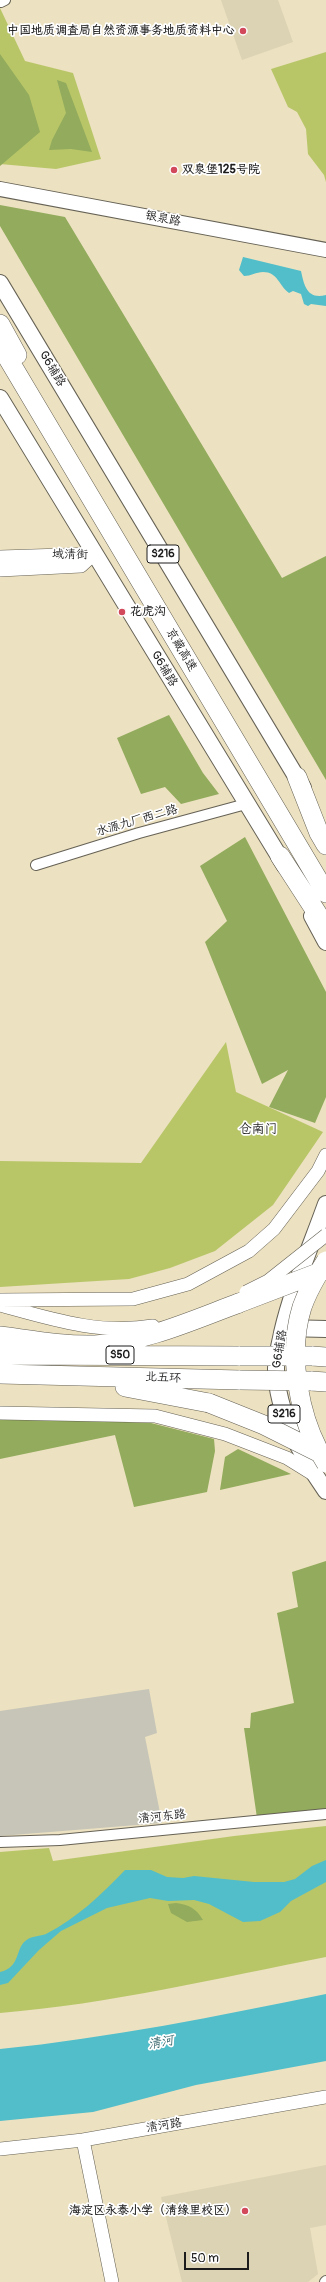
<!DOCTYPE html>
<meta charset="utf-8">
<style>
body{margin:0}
#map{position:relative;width:326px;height:2282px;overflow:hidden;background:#ece1c0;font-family:Pangolin,sans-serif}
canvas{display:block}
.scale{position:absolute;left:184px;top:2252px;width:65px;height:18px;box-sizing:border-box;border:2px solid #1c1c1c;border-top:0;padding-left:5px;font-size:12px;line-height:14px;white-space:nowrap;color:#1c1c1c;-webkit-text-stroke:3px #fff;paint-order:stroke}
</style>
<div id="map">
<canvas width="326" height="2282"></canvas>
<div class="scale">50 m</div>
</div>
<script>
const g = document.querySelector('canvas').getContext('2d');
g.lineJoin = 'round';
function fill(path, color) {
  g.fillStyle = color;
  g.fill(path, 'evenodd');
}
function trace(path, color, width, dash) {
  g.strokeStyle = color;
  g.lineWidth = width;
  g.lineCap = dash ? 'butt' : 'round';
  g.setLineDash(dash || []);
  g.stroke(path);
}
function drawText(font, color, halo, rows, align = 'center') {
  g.font = font + ' Pangolin,"LXGW WenKai TC",sans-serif';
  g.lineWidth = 3.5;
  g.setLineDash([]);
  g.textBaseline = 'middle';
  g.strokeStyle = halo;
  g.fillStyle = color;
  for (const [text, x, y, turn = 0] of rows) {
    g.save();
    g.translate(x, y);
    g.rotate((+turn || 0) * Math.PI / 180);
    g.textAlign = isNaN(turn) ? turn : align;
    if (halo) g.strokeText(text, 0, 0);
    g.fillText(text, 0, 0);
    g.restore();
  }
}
const built = new Path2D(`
 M221,0h57l15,42 -51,18z
 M326,2165v60l-16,3 8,46 -10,8h-126l-21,-85z`);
const industrial = new Path2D(`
 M149,1689l8,44 -12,4 17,86 -162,13v-125z`);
const green = new Path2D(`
 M0,8l25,53 48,12 28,86 -45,10 -56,-5z
 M326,52v130l-2,-7 -16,-21 -2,-25 -9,-17 -9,-5 -17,-38z
 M226,1042l10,50 87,40 -50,73 -58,46 -45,17 -41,11 -129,8v-126l141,2z
 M326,1826v131c-108,21 -216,47 -326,56v-161l49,-4 4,13 181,-25z`);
const forest = new Path2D(`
 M0,54l29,41 11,37 -40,34z
 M57,80l9,3 26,69 -21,-3 -22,1 3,-10 14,-27z
 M0,205l65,12 217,361 44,-22v224l-326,-554z
 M169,715l34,58 16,21 -38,10 -16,-17 -24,7 -24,-56z
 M245,837l81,155v105l-11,26 -46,-16 19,-37 -26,14 -57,-142 22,-21 -27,-55z
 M0,1417l151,6 63,16 1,12 -8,41 -73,15 -19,-72 -115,24z
 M238,1449l53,25 -71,16 5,-33z
 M326,1561v248l-69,9 -13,-90h6l1,-15 43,-10 -17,-90 21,-6 -6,-35z
 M176,1903c13,2 20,5 27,17l-16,2 -16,-9 -3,-9z`);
const water = new Path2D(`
 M243,257l58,14c3,14 6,29 25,24v11l-15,-2 -3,2 -4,-2 -3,-10 -8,-3 -4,2c-10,-7 -11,-21 -26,-21 -7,0 -12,4 -19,4l-5,-6z
 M326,1860v22l-35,19 -11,11 -20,9 -17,1 -34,-18 -15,-4 -26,1 -18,-3 -43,10 -46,23 -22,19 -31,33 -8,2v-13c22,-5 14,-25 28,-33 5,-3 12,-3 18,-5 31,-16 55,-39 79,-64h26l16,7 16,1 11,-2 60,6h30l11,-3 17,-13z
 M326,1994v67l-130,24 -103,27 -93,9v-72c110,-11 218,-33 326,-55z`);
const minor = new Path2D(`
 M1,2l4,-2
 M36,865l103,-32 107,-29
 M0,1842l60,-2 266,-26
 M325,2282l1,-1`);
const tertiary = new Path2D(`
 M0,557l94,-3
 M0,570l81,-4 13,-12
 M0,1300l133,-1 55,-15 61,-33 25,-22 44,-58 8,-16
 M0,1305c51,14 100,30 153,21
 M0,1413l155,3 70,18 62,24 29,18
 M83,2140l29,142
 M0,2149l83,-9 243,-43`);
const secondary = new Path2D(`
 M0,189l326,61`);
const primary = new Path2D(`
 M0,283l303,505
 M0,398l285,468
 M312,916l14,26
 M326,1204c-15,42 -34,85 -44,129 -2,11 -6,24 -6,36 1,44 25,86 50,122
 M285,1328l41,1`);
const motorway = new Path2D(`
 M0,324l17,31
 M0,345l326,548
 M297,777l22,56 7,12
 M280,856l46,71
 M0,1336c31,4 63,10 95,9 50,-3 98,-25 144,-42
 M0,1355l240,1
 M312,1356l14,1
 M0,1374l240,6
 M311,1381l15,1
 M125,1387l84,16`);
const tertiaryBridge = new Path2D(`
 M246,1292l22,-11 58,-46`);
const motorwayBridge = new Path2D(`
 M326,1261c-9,14 -18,29 -24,46 -15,48 -3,114 24,156
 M239,1303l84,-32
 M240,1356h72
 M240,1380l71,1
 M209,1403l55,22 60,30`);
const markers = [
 [243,31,4,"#d1495b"],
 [174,170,4,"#d1495b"],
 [122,612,4,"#d1495b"],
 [245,2211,4,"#d1495b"]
];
const shields = [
 [163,554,32],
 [120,1355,28],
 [284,1414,32]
];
const shieldNames = [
 ["S216",163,554],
 ["S50",120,1355],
 ["S216",284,1414]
];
const poiNames = [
 ["中国地质调查局自然资源事务地质资料中心",235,31],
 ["双泉堡125号院",182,170,"left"],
 ["花虎沟",130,612,"left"],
 ["海淀区永泰小学（清缘里校区）",237,2211]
];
const streetNames = [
 ["银泉路",163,219,11],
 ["G6辅路",52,369,59],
 ["域清街",70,555,1],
 ["京藏高速",181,650,59],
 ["G6辅路",164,669,59],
 ["水源九厂西二路",137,821,-16],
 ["G6辅路",280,1349,-81],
 ["北五环",163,1378,2],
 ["清河东路",162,1817,-6],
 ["清河路",164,2126,-10]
];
const neighbourhoodNames = [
 ["仓南门",258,1130]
];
const waterNames = [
 ["清河",161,2043,-11]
];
fill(built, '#dbd3b4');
fill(industrial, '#c6c5b8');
fill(green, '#b8c668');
fill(forest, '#92ab5c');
fill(water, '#51beca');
trace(minor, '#656155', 12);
trace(tertiary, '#656155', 14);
trace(secondary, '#656155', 16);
trace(primary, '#656155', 18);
trace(motorway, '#656155', 20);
trace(minor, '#fff', 10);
trace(tertiary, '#fff', 13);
trace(secondary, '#fff', 14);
trace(primary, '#fff', 16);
trace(motorway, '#fff', 19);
trace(tertiaryBridge, '#656155', 14, []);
trace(motorwayBridge, '#656155', 20, []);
trace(tertiaryBridge, '#fff', 13);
trace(motorwayBridge, '#fff', 19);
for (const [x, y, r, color] of markers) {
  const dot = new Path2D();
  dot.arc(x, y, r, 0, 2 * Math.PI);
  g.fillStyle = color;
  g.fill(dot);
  trace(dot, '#fff', 1.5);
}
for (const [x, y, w] of shields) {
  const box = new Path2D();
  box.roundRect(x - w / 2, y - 9, w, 18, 3);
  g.fillStyle = '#fff';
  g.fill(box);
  trace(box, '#1c1c1c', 1);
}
drawText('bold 11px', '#1c1c1c', null, shieldNames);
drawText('bold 12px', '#1c1c1c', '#fff', poiNames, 'right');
drawText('12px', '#1c1c1c', '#fff', streetNames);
drawText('13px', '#1c1c1c', '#fff', neighbourhoodNames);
drawText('italic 13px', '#34656a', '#fff', waterNames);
</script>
